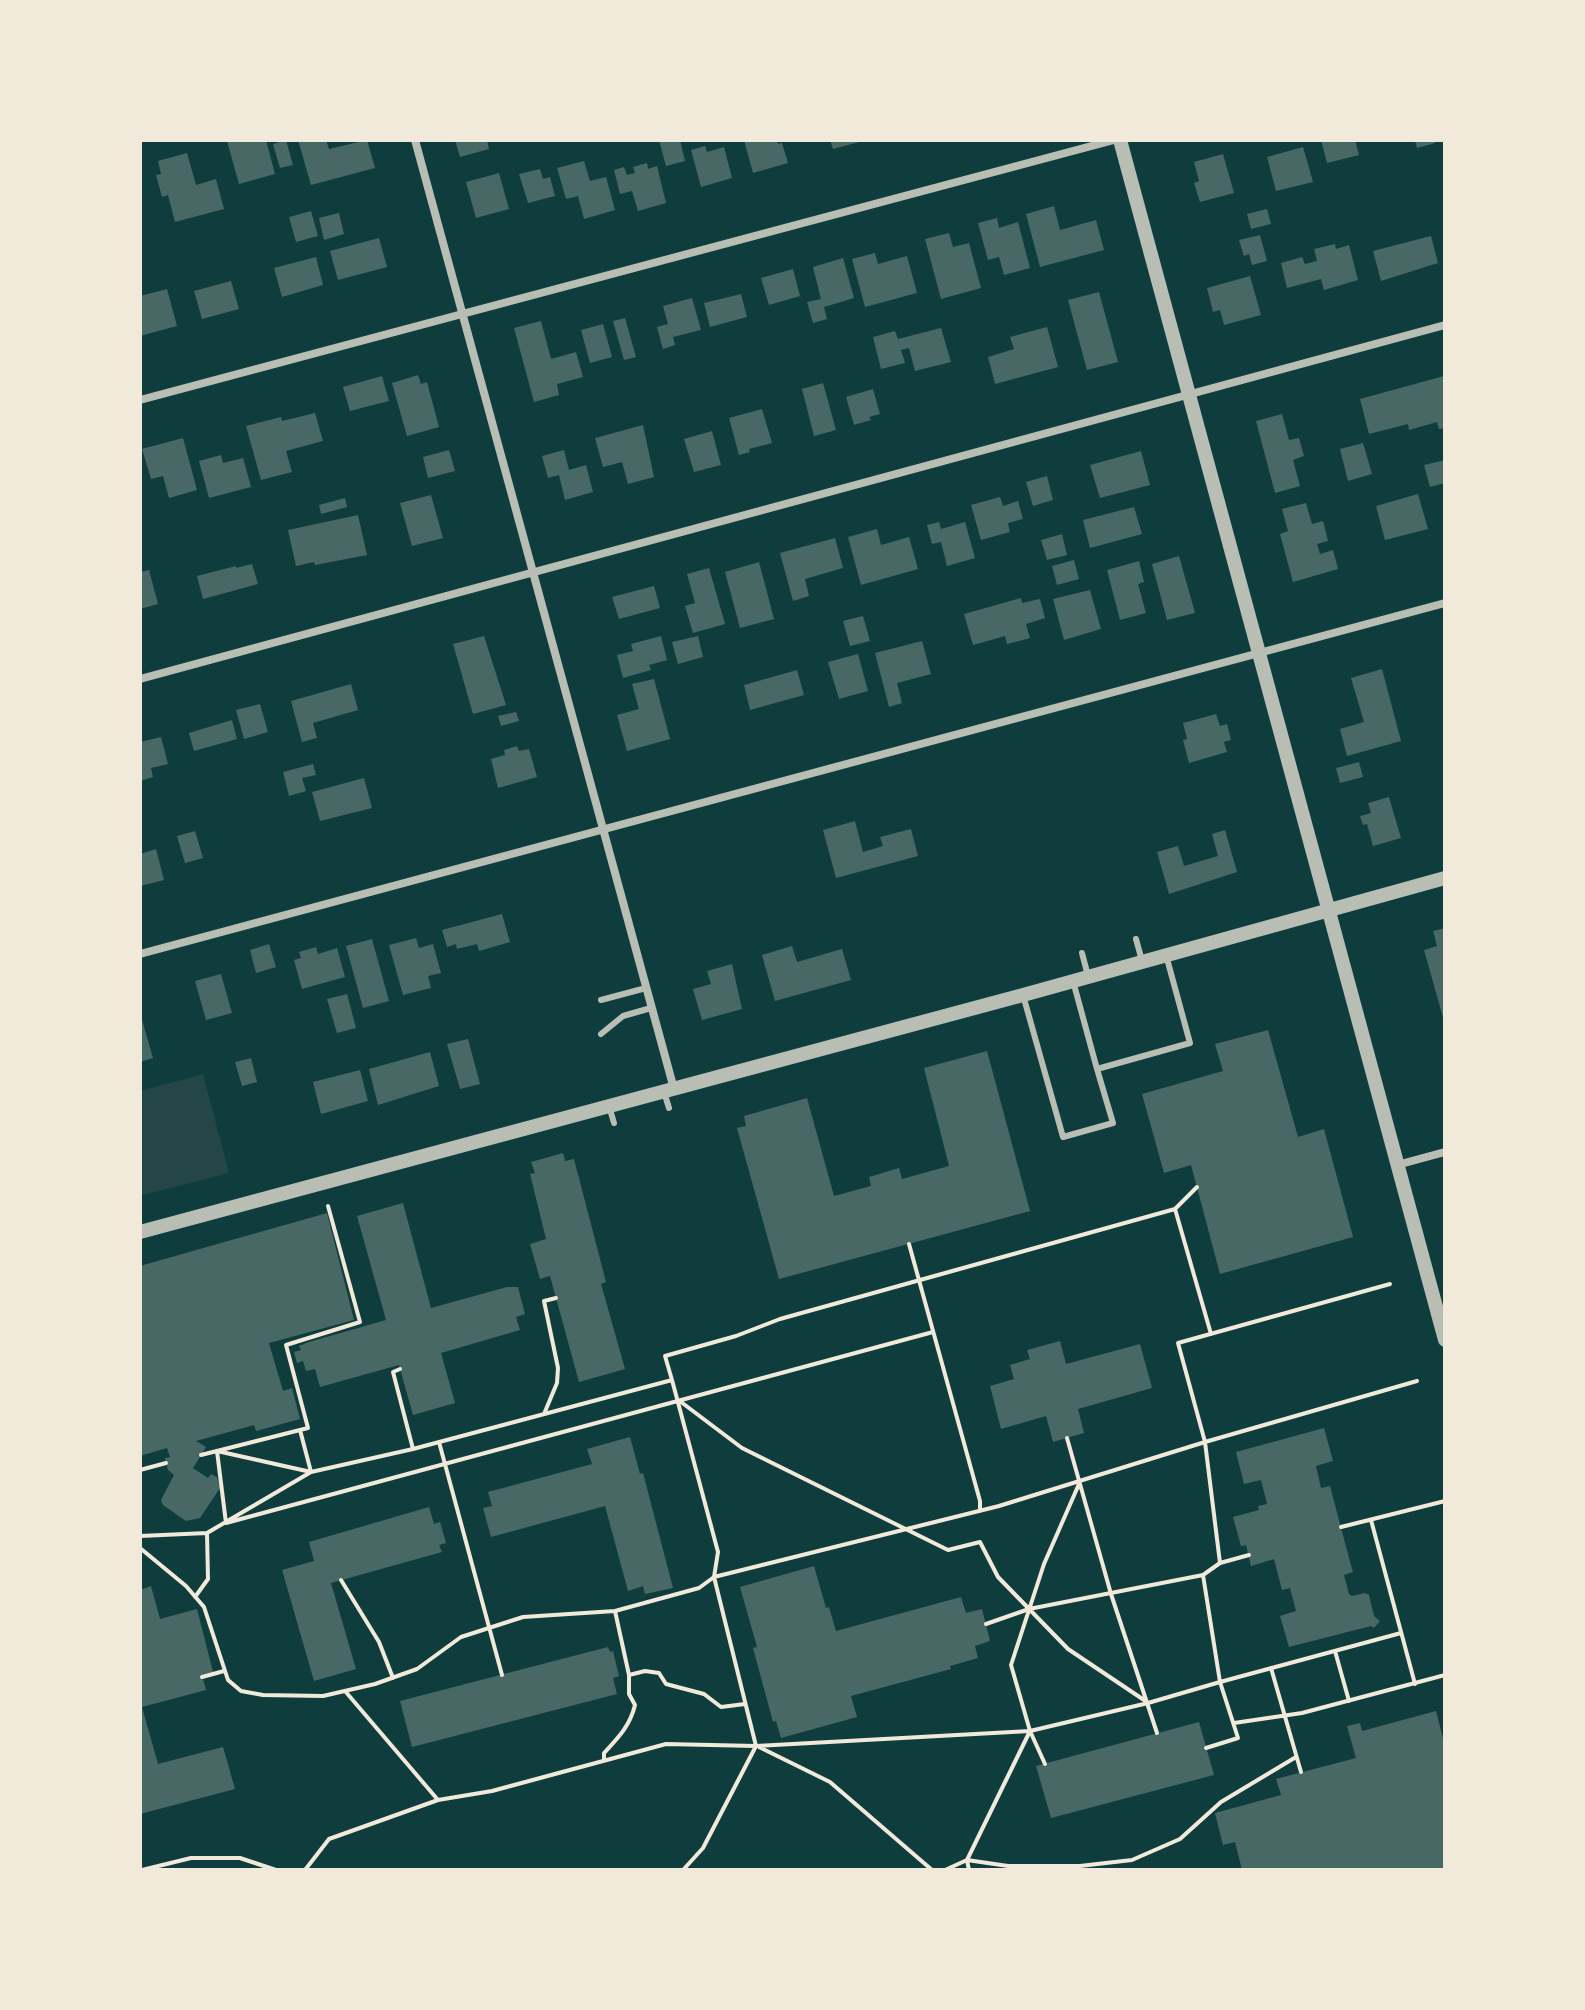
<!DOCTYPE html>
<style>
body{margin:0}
#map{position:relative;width:1585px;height:2010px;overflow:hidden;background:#0f3d3e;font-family:Inter,sans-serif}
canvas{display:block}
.frame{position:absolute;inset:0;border:142px solid #f1e9da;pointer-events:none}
</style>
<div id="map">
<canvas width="1585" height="2010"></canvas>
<div class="frame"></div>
</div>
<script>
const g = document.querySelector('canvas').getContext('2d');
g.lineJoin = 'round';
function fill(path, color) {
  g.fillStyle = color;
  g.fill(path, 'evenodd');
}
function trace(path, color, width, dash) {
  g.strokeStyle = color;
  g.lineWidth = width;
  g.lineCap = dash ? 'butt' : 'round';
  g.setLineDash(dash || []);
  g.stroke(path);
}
const green = new Path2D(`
 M203,1074l26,99 -87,22 -2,-8v-96z`);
const building = new Path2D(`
 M232,140h34l9,34 -36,10 -12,-43z
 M286,140l7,25 -13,3 -7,-24z
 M298,140h28l3,9 38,-9 8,28 -64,17z
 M455,140h32l2,9 -29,8z
 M659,140h21l5,21 -19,5z
 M744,140h33l1,4 4,-1 6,20 -35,10z
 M830,140h33v1l-30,8z
 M1321,140h34l4,15 -32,8z
 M1415,140h19l1,3 -18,5z
 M705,146l2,6 17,-5 8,31 -31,9 -10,-37z
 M1303,147l10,35 -37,9 -9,-34z
 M187,153l9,32 20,-6 8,30 -49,13 -7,-27 -6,2 -6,-22 5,-1 -3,-13z
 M1223,154l11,39 -34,9 -6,-19 5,-2 -5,-19z
 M584,161l6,20 16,-4 9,33 -31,9 -6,-23 -12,3 -9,-31z
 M647,163l1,6 9,-3 9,37 -28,8 -6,-20 -12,3 -6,-24 10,-3 3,8 8,-2 -2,-6z
 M540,169l3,10 7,-2 5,19 -27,7 -9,-29z
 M499,173l10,36 -33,9 -10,-36z
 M1054,206l6,24 36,-10 8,30 -64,17 -14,-53z
 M1267,209l4,15 -20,5 -4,-15z
 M311,211l7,25 -22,6 -7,-25z
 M339,213l5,21 -20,6 -5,-22z
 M997,218l2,10 19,-6 12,46 -26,7 -5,-18 -11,3 -10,-37z
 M949,233l4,14 16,-4 12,45 -40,11 -16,-60z
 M1260,235l7,26 -15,4 -3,-11 -5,2 -5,-16z
 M1431,236l7,27 -57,18 -8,-30z
 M379,238l8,29 -49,13 -8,-29z
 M1335,244l1,5 13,-4 9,35 -34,10 -3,-11 -34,9 -6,-25 21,-6 3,7 12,-3 -3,-12z
 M875,253l3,11 29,-8 10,37 -52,14 -13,-48z
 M316,257l7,28 -41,12 -8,-29z
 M843,258l11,40 -30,9 3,12 -14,4 -6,-21 14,-3 -8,-32z
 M793,269l7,27 -31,9 -8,-27z
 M1250,276l11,39 -37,10 -4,-15 -7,2 -6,-24z
 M231,281l8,28 -37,10 -8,-28z
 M167,289l10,37 -37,10v-40z
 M1099,292l19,70 -31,8 -19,-70z
 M741,294l6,23 -37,10 -6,-24z
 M692,298l9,32 -28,7 2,8 -12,4 -6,-22 11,-3 -5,-18z
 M625,318l11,39 -12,3 -11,-39z
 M541,321l10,38 25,-7 7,25 -26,7 2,11 -25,7 -20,-74z
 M603,324l9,33 -22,6 -9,-33z
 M1047,327l11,40 -63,17 -7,-27 26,-8 -4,-12z
 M941,328l10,34 -36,9 -6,-23 -8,2 4,13 -24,6 -8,-32 22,-6 3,8z
 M418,375l3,9 6,-2 12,45 -32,9 -15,-53z
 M382,376l7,25 -39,10 -7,-24z
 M1444,376l1,52 -6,1 -2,-7 -28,8 -1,-6 -39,10 -9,-35z
 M823,383l13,47 -22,6 -12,-47z
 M873,389l7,25 -11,3 2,3 -17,5 -8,-28z
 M762,409l10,34 -23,6 1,3 -11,3 -10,-37z
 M315,413l8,28 -37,10 6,21 -31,8 -15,-54 35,-9 1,4z
 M1282,414l7,26 10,-2 5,18 -11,4 7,26 -25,7 -19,-72z
 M643,425l11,52 -26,7 -6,-22 -19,5 -8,-29z
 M712,431l9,34 -27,7 -10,-33z
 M183,438l14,52 -28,8 -6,-22 -12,3 -9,-30z
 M1363,443l9,31 -24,7 -8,-32z
 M449,450l6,21 -27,7 -5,-21z
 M564,450l5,20 17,-5 7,27 -28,8 -6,-25 -11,3 -6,-22z
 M1141,451l9,34 -50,13 -10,-33z
 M221,455l2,8 20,-5 8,29 -42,11 -10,-37z
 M1445,460v23l-15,4 -6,-22z
 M1047,476l6,24 -20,6 -7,-24z
 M1418,494l10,35 -43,11 -9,-34z
 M431,495l12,43 -31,8 -12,-43z
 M1000,497l3,9 15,-5 5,18 -15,4 2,9 -29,8 -10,-35z
 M345,498l2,9 -26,7 -2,-9z
 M1306,503l6,21 11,-3 5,20 -11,3 3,10 13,-4 5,19 -45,13 -13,-48 8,-3 -6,-22z
 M1134,507l8,27 -52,14 -7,-28z
 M358,515l9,40 -52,10 -1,-3 -18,4 -8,-36z
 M939,522l2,7 24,-7 10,36 -28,8 -6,-24 -9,2 -5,-19z
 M877,529l4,16 28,-8 9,32 -57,16 -13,-48z
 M1062,534l5,21 -20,5 -6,-20z
 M835,538l8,30 -38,11 4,17 -16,5 -13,-48z
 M1179,556l16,57 -28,7 -15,-56z
 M1074,560l5,19 -22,6 -5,-19z
 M1139,561l5,21 -6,2 8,29 -26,7 -13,-50z
 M759,562l15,57 -34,9 -15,-56z
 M252,564l6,20 -55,15 -6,-23 39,-10v2z
 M709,568l16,56 -32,9 -8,-27 10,-3 -8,-29z
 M149,570l9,34 -18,5v-37z
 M654,586l6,22 -41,11 -7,-22z
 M1090,590l11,39 -37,11 -11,-41z
 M1021,598l1,5 18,-4 5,19 -19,6 4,14 -23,6 -2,-8 -32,9 -9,-31z
 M863,616l7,25 -20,5 -7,-25z
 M484,636l22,69 -33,9 -20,-70z
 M661,636l6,24 -18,5 2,5 -28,8 -6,-23 16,-4 -2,-7z
 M698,636l5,21 -25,7 -6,-22z
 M922,641l9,33 -34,9 5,20 -13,4 -14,-54z
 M858,654l10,37 -29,8 -11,-37z
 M1382,669l19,72 -54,15 -7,-27 24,-7 -13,-44z
 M797,670l7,25 -54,15 -6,-25z
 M654,679l16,60 -43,12 -10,-36 22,-6 -7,-25z
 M351,684l7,26 -45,13 4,15 -15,4 -11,-41z
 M260,704l8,28 -24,7 -8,-29z
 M516,712l3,9 -18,5 -3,-10z
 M1216,714l4,12 7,-2 4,16 -7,2 3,10 -38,11 -6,-23 4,-1 -4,-16z
 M232,720l5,19 -43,12 -5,-18z
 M161,737l7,27 -17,4 2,9 -13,4v-39z
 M517,746l2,5 10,-2 8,28 -39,11 -7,-29 14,-4 -1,-5z
 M1359,762l4,15 -23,6 -4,-15z
 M313,764l3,11 -14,3 4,13 -17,5 -6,-24z
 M364,778l8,30 -52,13 -8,-29z
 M1389,797l12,41 -28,8 -6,-22 -4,1 -3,-9 11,-3 -3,-10z
 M855,821l8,31 20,-6 -3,-9 31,-8 7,27 -82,22 -13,-48z
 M1225,830l12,42 -68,22 -12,-42 21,-6 6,20 34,-10 -6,-22z
 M195,831l8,27 -18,5 -8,-27z
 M156,849l8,31 -24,6v-32z
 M502,914l8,28 -31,9 -2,-7 -20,5 -1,-5 -9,3 -5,-17z
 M1445,928v93h-1l-20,-71 13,-4 -4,-15z
 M416,938l3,10 14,-4 8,29 -13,3 3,12 -28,7 -14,-50z
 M372,939l17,62 -26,7 -17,-62z
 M269,944l7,23 -20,6 -6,-23z
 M792,946l5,16 45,-13 9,31 -76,21 -13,-46z
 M316,947l2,7 19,-6 8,29 -43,12 -8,-29 7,-2 -2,-6z
 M732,964l10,45 -40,11 -9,-31 18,-5 -4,-13z
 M221,974l11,39 -26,7 -11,-39z
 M347,994l9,34 -19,5 -10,-34z
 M140,1013l13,45 -13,4z
 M1268,1030l30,107 26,-8 29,108 -133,37 -29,-109 -27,8 -22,-79 81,-23 -8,-27z
 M468,1039l12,45 -20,5 -13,-45z
 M987,1051l43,160 -251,68 -42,-151 9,-2 -2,-10 63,-18 27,98 37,-10 -2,-9 30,-9 3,11 47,-13 -25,-98z
 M430,1052l9,34 -61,19 -9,-36z
 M251,1058l6,24 -15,4 -7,-24z
 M360,1070l8,31 -47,13 -8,-32z
 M563,1153l2,8 9,-2 32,123 -5,2 24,85 -46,13 -29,-106 -10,3 -10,-35 16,-5 -16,-65 5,-1 -4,-11z
 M403,1203l28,105 76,-21h11l7,27 -9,3 4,13 -79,23 14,50 -42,12 -14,-50 -79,22 -5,-18 -9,2 -3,-10 -6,2 -3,-11 7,-2 -2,-4 10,-4 77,-22 -29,-104z
 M327,1213l27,107 -85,23 14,48 9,-3 8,31 -44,12 -2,-6 -58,16 10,6 -13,21 15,10 3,-4 6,3 3,11 -20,30 -14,3 -23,-16 -2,-5 13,-25 -6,-5 -3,-12 5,-1 -3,-9 -27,8v-190z
 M1060,1341l6,23 74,-20 12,44 -74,21 6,24 -31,9 -7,-26 -45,13 -11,-43 24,-7 -4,-14 20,-6 -3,-9z
 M1324,1428l9,33 -17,5 5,22 9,-2 19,72 4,14 -9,3 5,19 3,2 13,-3 4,2 5,21 6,5 -6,7 -3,-2 -82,21 -9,-31 16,-5 -6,-23 -8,2 -8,-31 -23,7 -5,-21 -5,1 -8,-29 26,-7 -1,-4 9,-2 -6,-24 -17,4 -8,-32z
 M630,1437l10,37 3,-1 30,115 -28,6 -2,-8 -15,5 -23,-85 -114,31 -8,-29 9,-2 -4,-14 104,-28 -5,-15z
 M429,1507l5,17 6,-2 6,21 -7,2 3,7 -111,31 25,86 -42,12 -32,-111 32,-9 -5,-19z
 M814,1566l12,42 3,-1 7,24 125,-34 5,16 16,-4 8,32 -15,5 3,12 -28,8 1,3 -100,27 6,21 -76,21 -5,-17 -3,1 -20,-74 4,-1 -17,-60z
 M151,1586l9,33 37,-10 16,63 -11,3 4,15 -64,17 16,57 65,-17 12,42 -95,25v-224z
 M608,1647l2,5 3,-1 6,25 -6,2 4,16 -205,53 -12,-46z
 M1436,1711l9,35v124h-203l-7,-28 -12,3 -8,-32 66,-18 -5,-16 80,-21 -9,-32 13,-3 2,8z
 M1199,1722l15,53 -163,43 -15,-52z`);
const path = new Path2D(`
 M328,1206l32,116 -74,23 22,83 -8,2 11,42 -94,-21 9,72 707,-191
 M1175,1209l22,-22
 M909,1244l71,257v10
 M400,1369l-7,3 20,77
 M672,1380l-7,-24 71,-20 44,-17 395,-110 36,125
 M681,1402l61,46 206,102 32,-8 18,35 70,72 79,53
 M544,1414l13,-31 1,-15 -14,-67 12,-3
 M1067,1438l44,156 46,139
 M439,1442l63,233
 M201,1455l99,-25
 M140,1470l26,-7
 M1371,1520l44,164
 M1341,1527l104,-26
 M140,1536l67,-3
 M140,1548l46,38 18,21 24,73 13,11 22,4 60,1 52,-12 42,-15 44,-32 62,-20 92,-6 84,-23 15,-11 285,-71 206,-64 -27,-99 212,-59
 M1220,1563l29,-8
 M1203,1575l17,-12 -15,-121 212,-61
 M341,1580l38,62 14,36
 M195,1597l13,-18 -1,-46 104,-61 102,-23 259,-69 46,172 -4,25 42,169 -53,102 -20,22
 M615,1611l14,64 16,-4 14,2 7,11 38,10 17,13 24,-3
 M986,1624l43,-15 174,-34 17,107 181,-49
 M1335,1651l14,50
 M1271,1668l30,104
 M202,1677l22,-6
 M345,1691l93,109
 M1234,1723l68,-10 143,-38
 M1030,1731l-63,129 41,6h72l52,-6 48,-21 41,-37 75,-45
 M759,1747l71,35 102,88
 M604,1760v-7c14,-15 26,-27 31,-48l-6,-11v-19
 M1045,1764l-15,-33 -19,-66 33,-101 35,-80
 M142,1870l49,-12h49l36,12
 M305,1870l24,-31 109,-39 54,-9 174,-47 90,2 274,-15 118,-28 72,-21 18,56 -32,10
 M945,1870l22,-10 2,10`);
const service = new Path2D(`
 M1136,939l6,22
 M1082,953l6,23
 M1073,981l24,88
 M1023,995l40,142 50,-14 -16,-54 93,-26 -24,-88
 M601,1000l45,-12
 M601,1034l22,-18 28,-8
 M664,1092l5,16
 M609,1106l5,17`);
const minor = new Path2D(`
 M415,140l259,949
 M140,400l974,-260
 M140,679l1305,-354
 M140,954l1305,-351
 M1397,1165l48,-13`);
const tertiary = new Path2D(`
 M1120,140l325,1200
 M140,1232l883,-237 422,-117`);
fill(green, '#244646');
fill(building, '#486865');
trace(path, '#f1e9da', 4);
trace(service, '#b8beb3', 6);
trace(minor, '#b8beb3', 8);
trace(tertiary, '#b8beb3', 14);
</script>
